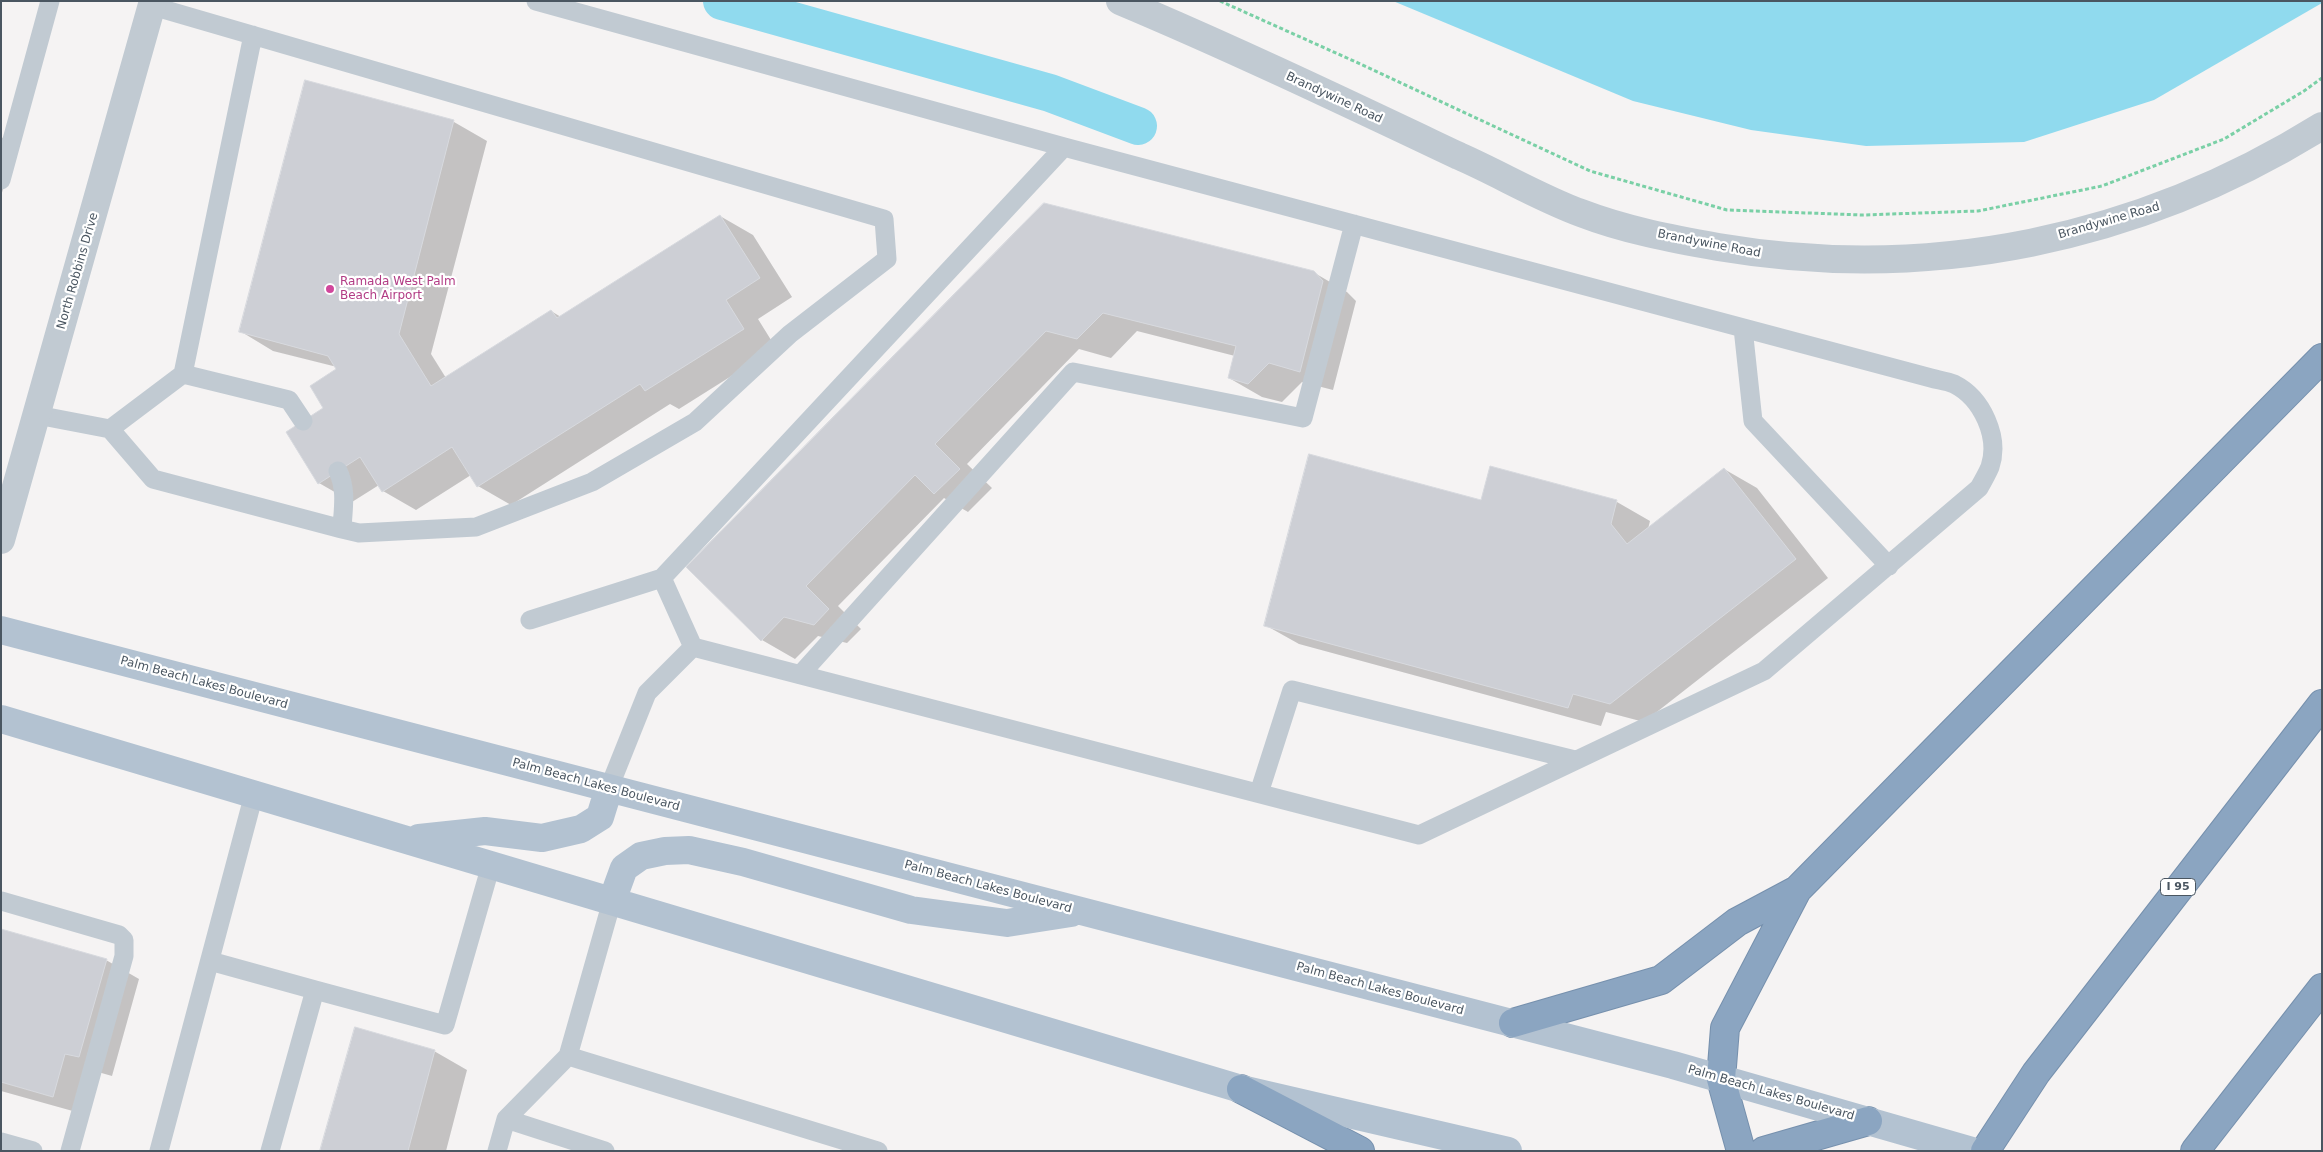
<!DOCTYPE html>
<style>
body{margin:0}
#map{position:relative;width:2323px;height:1152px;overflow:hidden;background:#f5f3f3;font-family:"DejaVu Sans",sans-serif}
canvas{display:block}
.frame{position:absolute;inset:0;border:2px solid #4a5661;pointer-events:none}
</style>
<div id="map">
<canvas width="2323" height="1152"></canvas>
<div class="frame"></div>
</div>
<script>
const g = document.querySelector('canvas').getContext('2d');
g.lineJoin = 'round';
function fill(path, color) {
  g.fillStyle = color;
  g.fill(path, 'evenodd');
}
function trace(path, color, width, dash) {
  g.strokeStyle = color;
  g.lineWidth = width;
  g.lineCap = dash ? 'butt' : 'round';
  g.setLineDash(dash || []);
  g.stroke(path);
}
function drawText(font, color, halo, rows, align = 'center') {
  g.font = font + ' "DejaVu Sans",sans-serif';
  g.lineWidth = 4.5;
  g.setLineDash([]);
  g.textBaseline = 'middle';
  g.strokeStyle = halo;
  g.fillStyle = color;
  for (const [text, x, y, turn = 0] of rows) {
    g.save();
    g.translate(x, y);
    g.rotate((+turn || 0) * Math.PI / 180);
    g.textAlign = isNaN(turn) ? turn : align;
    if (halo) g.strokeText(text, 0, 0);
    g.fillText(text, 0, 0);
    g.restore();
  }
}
const water = new Path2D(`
 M1393,1h929v2l-168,97 -130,42 -158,4 -115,-16 -118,-29z`);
const shadow = new Path2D(`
 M306,82l148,40 33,19 -56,213 15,24 105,-67 10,6 159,-101 33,19 39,62 -34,22 18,29 -97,61 -9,-5 -159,101 -33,-19 -7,-11 -55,35 -33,-19 -4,-6 -27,17 -33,-19 6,-75 13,-39 -1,-2 -64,-16 -33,-20z
 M1,137l15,8 -15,51z
 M1045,204l268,68 34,20 9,9 -23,89 -31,-8 -20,20 -20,-5 -33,-19 6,-22 -98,-25 -26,27 -32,-9 -112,115 25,24 -24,24 -24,-14 -106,108 23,23 -14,14 -29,-7 -23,23 -33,-19z
 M1491,468l126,34 33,19 -2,8 76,-60 33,19 71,90 -184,144 -38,-10 -5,14 -302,-82 -34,-19 217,-124z
 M1,930l105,30 33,19 -27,97 -14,-4 -11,43 -86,-24z
 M434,1051l33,19 -21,81h-125z`);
const canal = new Path2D(`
 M722,1l328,92 88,33`);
const building = new Path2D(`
 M305,80l149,40 -55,214 32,52 120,-76 6,8 163,-103 40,63 -34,22 18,29 -99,62 -5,-7 -163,103 -25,-40 -70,45 -22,-35 -42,27 -32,-52 37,-24 -13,-22 26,-17 -8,-13 -89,-24z
 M1044,203l270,68 9,10 -23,91 -31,-9 -21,21 -20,-6 8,-32 -133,-33 -26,26 -31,-8 -111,113 25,25 -26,25 -19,-19 -109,111 23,23 -15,16 -30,-8 -23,24 -75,-74z
 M1309,454l172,46 9,-34 127,34 -6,24 16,20 97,-76 72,91 -186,145 -37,-10 -5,14 -304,-82z
 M1,929l106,30 -28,98 -14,-3 -12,43 -52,-15z
 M355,1027l80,23 -27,101h-88z`);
const path = new Path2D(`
 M1220,1l136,61 234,109 137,39 136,5 115,-4 124,-25 122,-47 80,-48 18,-13`);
const service = new Path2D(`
 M536,1l528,146 867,231c7,2 16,3 23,6 28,14 46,53 36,83 -3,7 -7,14 -11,21l-215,183 -345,164 -726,-188 -46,46 -38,95
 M1,180l49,-179
 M1743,328l10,93 136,145
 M183,374l106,26 14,21
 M37,415l73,14 43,50 189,50 17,4 117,-6 116,-45 103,-60 95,-88 97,-75 -3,-40 -732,-213
 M110,429l73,-55 70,-339
 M338,471c9,19 5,37 4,58
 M530,620l132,-42
 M693,647l-31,-69 402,-431
 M800,675l273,-303 230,46 51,-194
 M1259,793l33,-103 283,70
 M1,901l118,34 5,5v16l-54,195
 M210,961l105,29 -45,161
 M315,990l130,35 46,-160
 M568,1056l310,95
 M506,1119l99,32
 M1,1142l32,9
 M159,1151l95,-357
 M497,1151l9,-32 62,-63 44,-155`);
const minor = new Path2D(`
 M1120,1c114,48 227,102 339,155 41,18 81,42 122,57 44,17 92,26 137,34 213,36 421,-7 604,-121
 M1,540l152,-539`);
const primary = new Path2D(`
 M1,630l1672,435 299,86
 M1,719l1240,370 267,62
 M419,838l66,-7 57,7 39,-9 19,-12 9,-29
 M612,901l12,-33 17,-12 24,-5 24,-1 54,12 168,48 96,13 64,-10`);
const motorway = new Path2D(`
 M1513,1023l148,-43 76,-58 60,-32
 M1241,1089l119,62
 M1741,1151l-20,-72 4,-51 72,-138 525,-532
 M1764,1151l104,-30
 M1985,1151l51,-78 286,-369
 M2195,1151l127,-163`);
const markers = [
 [330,289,5,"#d1479c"]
];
const shields = [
 [2178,887,35]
];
const shieldNames = [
 ["I 95",2178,887]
];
const streetNames = [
 ["Brandywine Road",1334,98,25],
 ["Brandywine Road",2109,221,-16],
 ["Brandywine Road",1709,244,11],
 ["North Robbins Drive",78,271,-74],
 ["Palm Beach Lakes Boulevard",204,683,15],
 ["Palm Beach Lakes Boulevard",596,785,15],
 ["Palm Beach Lakes Boulevard",988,887,15],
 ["Palm Beach Lakes Boulevard",1380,989,15],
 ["Palm Beach Lakes Boulevard",1771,1093,16]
];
const hotelNames = [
 ["Ramada West Palm",340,282],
 ["Beach Airport",340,296]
];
fill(water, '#90daee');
fill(shadow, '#0003');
trace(canal, '#90daee', 38);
fill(building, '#cdcfd5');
trace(building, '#d7d9de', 1);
trace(motorway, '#7690ad', 30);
trace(path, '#7ad0a6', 3, [4, 2.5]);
trace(service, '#c1cad2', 19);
trace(minor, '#c1cad2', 28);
trace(primary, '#b3c2d1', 28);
trace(motorway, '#8ba5c1', 28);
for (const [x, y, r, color] of markers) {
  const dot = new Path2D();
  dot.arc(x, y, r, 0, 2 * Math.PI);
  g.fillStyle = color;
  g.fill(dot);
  trace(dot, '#fff', 2);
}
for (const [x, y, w] of shields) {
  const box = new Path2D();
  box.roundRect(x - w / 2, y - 8.5, w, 17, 4);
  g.fillStyle = '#fff';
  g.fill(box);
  trace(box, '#4a5661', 1);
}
drawText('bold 11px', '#4a5661', null, shieldNames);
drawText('12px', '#4a5661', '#fff', streetNames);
drawText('12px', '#b23c85', '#fff', hotelNames, 'left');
</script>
